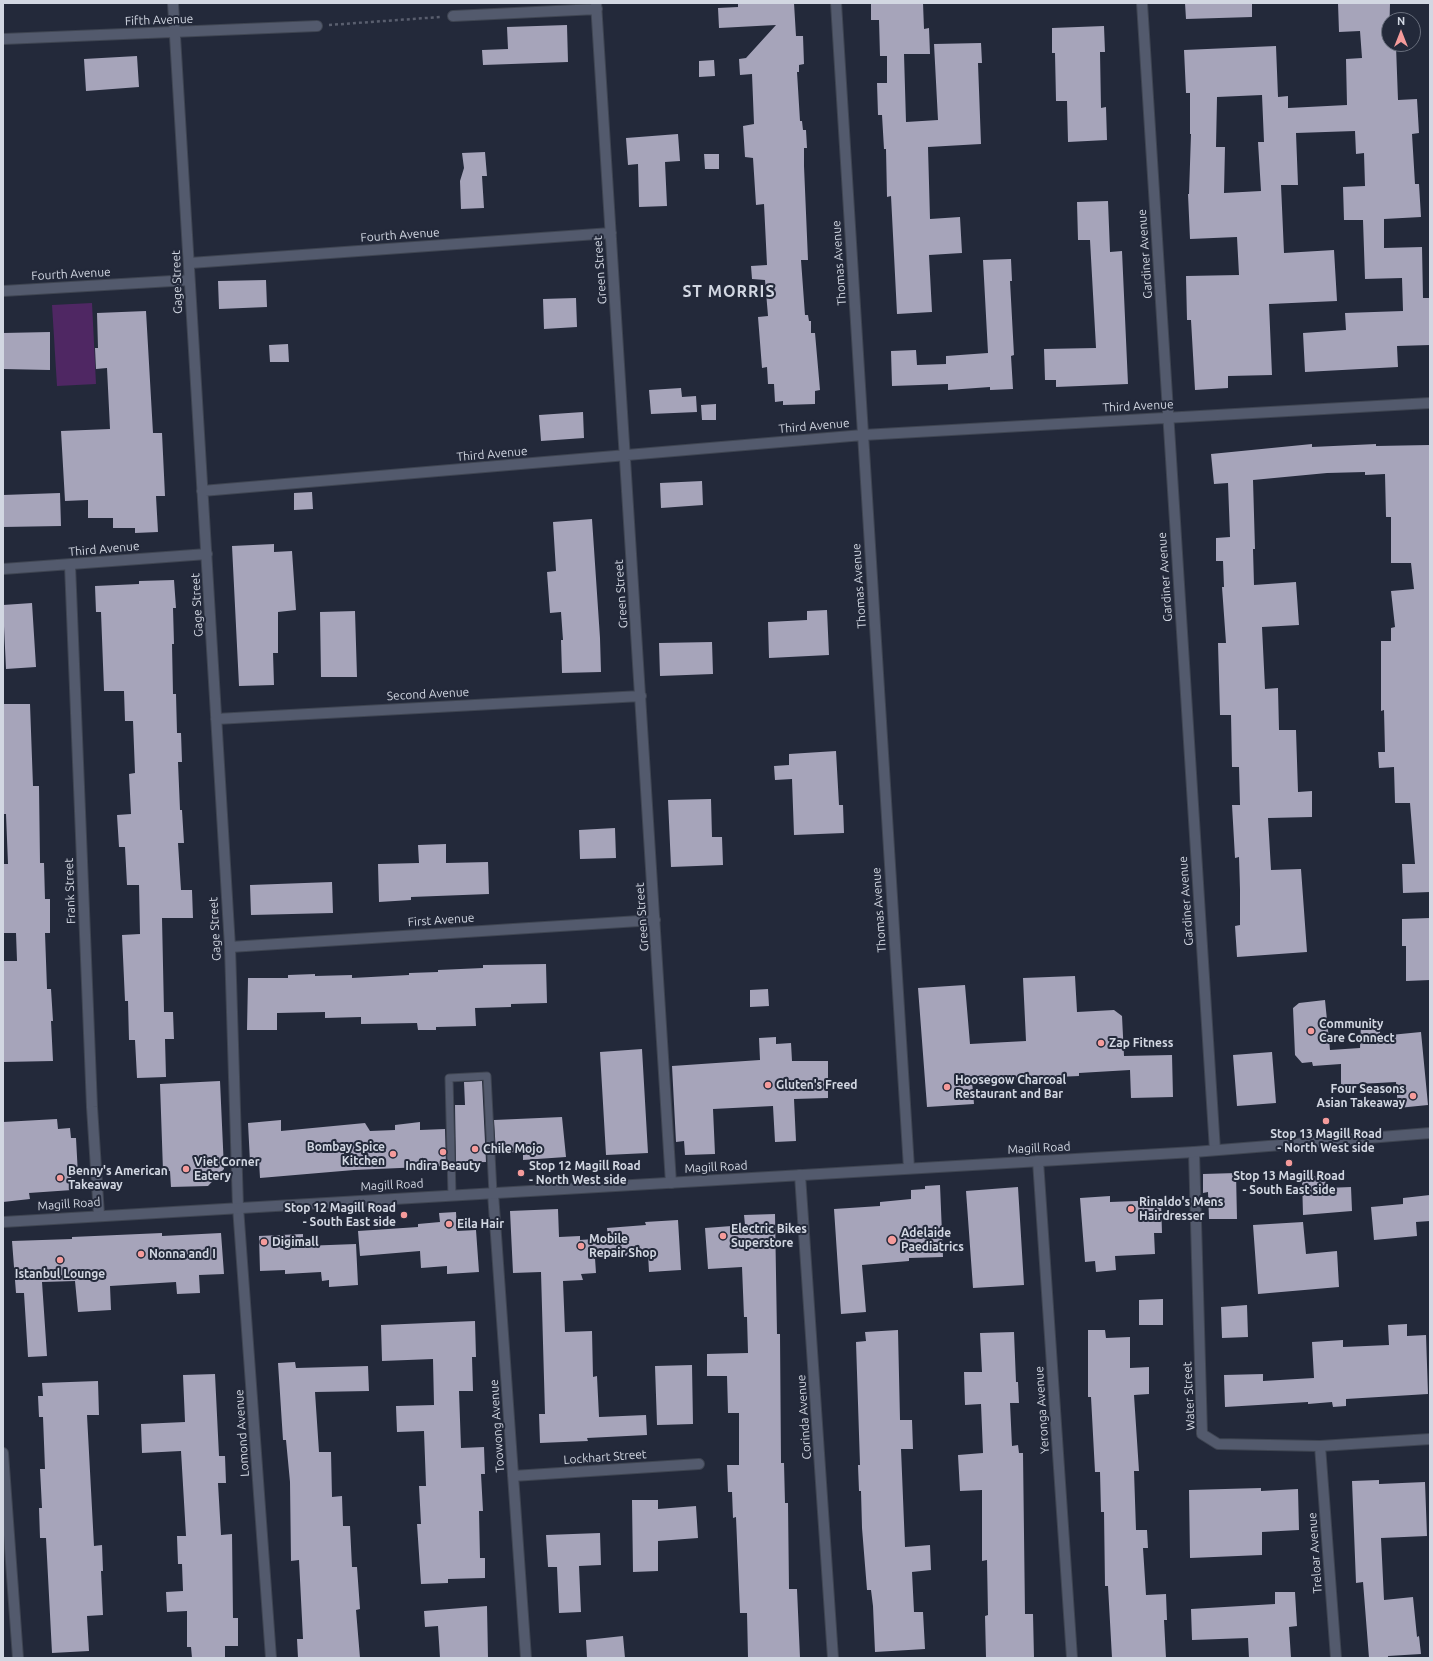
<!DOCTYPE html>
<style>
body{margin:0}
#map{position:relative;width:1433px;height:1661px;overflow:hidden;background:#23293a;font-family:Ubuntu,sans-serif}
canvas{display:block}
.frame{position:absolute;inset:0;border:4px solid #d2d7e2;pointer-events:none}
.north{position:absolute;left:1381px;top:12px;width:40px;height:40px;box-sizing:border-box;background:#23293a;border:1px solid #696f7d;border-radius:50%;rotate:0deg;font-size:11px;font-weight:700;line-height:16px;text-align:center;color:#d2d7e2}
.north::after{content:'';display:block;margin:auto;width:14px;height:18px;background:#f59b9b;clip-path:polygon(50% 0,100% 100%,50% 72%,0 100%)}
</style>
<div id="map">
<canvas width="1433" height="1661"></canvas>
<div class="frame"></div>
<div class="north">N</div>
</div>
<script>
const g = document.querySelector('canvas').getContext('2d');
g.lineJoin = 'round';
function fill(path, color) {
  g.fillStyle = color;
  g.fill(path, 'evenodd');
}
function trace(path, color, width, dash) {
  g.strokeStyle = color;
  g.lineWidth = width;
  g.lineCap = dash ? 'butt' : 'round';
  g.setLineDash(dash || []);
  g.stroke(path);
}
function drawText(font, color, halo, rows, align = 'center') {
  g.font = font + ' Ubuntu,sans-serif';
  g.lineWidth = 4;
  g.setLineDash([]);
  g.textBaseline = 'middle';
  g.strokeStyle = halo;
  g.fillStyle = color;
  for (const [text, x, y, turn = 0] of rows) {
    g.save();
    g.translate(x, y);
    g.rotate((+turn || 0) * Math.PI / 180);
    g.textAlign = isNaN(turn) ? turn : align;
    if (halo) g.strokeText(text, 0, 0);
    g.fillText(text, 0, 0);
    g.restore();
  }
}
const green = new Path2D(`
 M92,303l4,81 -39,2 -5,-81z`);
const building = new Path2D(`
 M738,3h56l2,33h7l1,28 -5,1v7h-2l3,49h2l1,9h3l1,18h-3v18l4,94h-7l4,55h3l1,6h2v12h4l5,57 -5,1v13l-32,1v-4l-8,1 -1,-18h-6l-1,-17 -5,1 -4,-51 10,-1 -3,-36 -13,-1 -1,-13 16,-1 -3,-61 -8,1 -3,-47 -8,-1 -2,-31 11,-2 -2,-50 -12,1 -1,-16 7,-1 30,-33 -57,3 -1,-20 20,-1z
 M871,3h52l1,26 5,-1 1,26h-26l2,68 32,-2 -4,-76 47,-1 1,20h-4l3,81 -53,3 2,72 30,-2 2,36 -33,2 3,57 -35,2 -6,-118 -4,1 -1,-48h-2l-2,-34h-4l-1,-32h10v-27h-7l-1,-36h-8z
 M1185,3h67v14l-66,2z
 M1338,3h52l-1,41 7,2 2,54 19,-1 2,34 -7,1 3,50h4l2,33 -37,2v29l38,-1 1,51h7v47l-33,1 1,21 -93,5 -2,-39 43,-3 -1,-17 58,-2 -1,-33 -37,1 -2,-59h-19l-1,-33 22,-1 -1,-33 -8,1 -1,-23 -59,2 2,52h-17l3,68 50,-3 3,51 -68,3 3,71 -44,1v12l-33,2 -4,-70h-4l-1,-44 53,-1 -2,-38 -47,2 -2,-45h1l2,-60h-1v-41h-4l-2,-43 92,-4 2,51 10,-1v12l59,-3 -1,-46 16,-1 -2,-27 -21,1zM1262,95l2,47h-6l3,49 -37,2 1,-46h-9l1,-50z
 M567,25l1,37 -85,3 -1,-15 26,-1 -1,-22z
 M1104,26l1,26h-5l1,56 5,-1 1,33 -39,2 -1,-41h-11l-1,-48h-3v-25z
 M137,56l2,31 -53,4 -2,-32z
 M714,60l1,16 -16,1v-16z
 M678,134l2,27 -15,1 2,44 -28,1 -1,-43 -10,1 -2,-27z
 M485,152l2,24h-5l2,32 -23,1 -1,-28 4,-13 -2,-15z
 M704,154h15v15h-14z
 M1108,201l2,51 12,-1 6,133 -72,3v-7h-11l-1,-31 52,-1 -6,-108h-12l-1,-38z
 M1011,259l1,22h-2l4,74 -3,1 2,33 -23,1v-3l-42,3v-6l-56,2 -1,-35 25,-1 1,15 29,-1v-8l42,-3 -5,-93z
 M266,280l1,27 -48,2 -1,-28z
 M576,298l1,29 -33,2 -1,-30z
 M146,311l7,122h9l3,63h-9l2,36 -23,1v-5h-22v-10h-25v-18l-23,1 -4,-70 49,-2 -3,-61 -11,1 -1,-21h3l-1,-35z
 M50,332v38l-47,-1v-36z
 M288,344l1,18h-19l-1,-17z
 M681,388l1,9 14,-1 1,16 -46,2 -2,-24z
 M716,404v16h-14l-1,-15z
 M583,412l1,26 -43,3 -2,-26z
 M1312,444v3l64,-3v2l53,-1 1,447 -27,1 -1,-29h13l-5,-61h-15l-1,-36 -15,1 -1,-16h7l-1,-42 -3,1v-70h10v-13l4,-1 -4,-36 23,-2 -3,-26h-20v-46h-5l-1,-43 -20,1v-3l-38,1 -74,7 2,69h-2l1,36 42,-3 3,43 -37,2 3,62 13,-1 1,42h17l2,62 14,-1v26l-44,1 3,52 30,-1 6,83 -70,5 -2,-31 5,-1v-35l-1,-33 -4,1 -3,-53h8l-1,-38h-7l-1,-52h-11l-2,-72h8l-4,-56h2l-1,-26h-7v-23l14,-1 -2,-54 -14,1 -3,-30z
 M702,481l1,24 -42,3 -1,-25z
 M312,492l1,17 -19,1v-17z
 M60,493l1,33 -58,1v-32z
 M592,519l8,119 1,34 -39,1 -1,-33h2l-2,-28 -11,1 -3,-41 9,-1 -3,-49z
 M274,544v8l18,-1 4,59 -18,2v41h-5l1,32 -35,1 -7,-140z
 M174,580l2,28h-3l1,36h-2l1,50h3l1,39h4l1,29h-4l2,48h2l2,33h-6l3,47h11l1,28h-31l2,94h9l1,27h-9l1,38 -29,1 -2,-38h-6l-1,-39h-3l-3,-66 18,-1 -1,-49h-12l-2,-38h-6l-2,-32 14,-1 -2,-40 6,-1 -2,-52h-8l-1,-30h-20l-3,-79h-5l-1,-26 44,-2v-3z
 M32,603l4,64 -30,2 -3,-64z
 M827,610l2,45 -60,3 -1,-36 39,-2v-9z
 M355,611l2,66h-36l-1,-65z
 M712,642l1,32 -53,2 -1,-33z
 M3,704h27l3,82h6l1,77h4l1,36h5v34h-5l2,56h4l2,32h-2l2,40 -50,1v-101h14l-1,-28h-13v-69h5l-2,-50h-3z
 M836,751l3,54h4l1,28 -50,2 -2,-56 -17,1 -1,-14 15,-1v-11z
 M711,799l1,38h10l1,28 -52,2 -3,-67z
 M615,828l1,30 -36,1 -1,-29z
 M446,844v19l42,-1 1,32 -78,3v3l-32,2 -1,-38 41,-1 -1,-18z
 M332,882l1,31 -82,2 -1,-30z
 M1430,918v62l-24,1v-35h-4v-27z
 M546,964l1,39 -36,1v3l-36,1 1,18 -40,1v3h-18l-1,-7 -56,1v-7l-36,1v-6l-48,1v17h-30l1,-52h40v-3l27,-1v2l37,-1v3l57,-3v-2l29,-1v-2l45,-2v-3z
 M1075,976l2,36 37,-2 8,6 2,40 48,-1 1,42 -42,1 -1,-28 -51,3v3l-107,5 2,23 -47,3 -9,-119 47,-3 5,59 56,-3 -3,-63z
 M768,989l1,17 -19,1v-17z
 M1325,1000l5,50 30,-2 1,-23h19v11l41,-4 7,73 -30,3 -2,-26 -55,3v-21l-28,2 -1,-4 -10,1 -7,-8 -2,-47 6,-5z
 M776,1037v7l15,-1 1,18h36v37l-34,1 2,42 -21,1 -2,-36 -60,3 2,45 -30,1 -1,-14 -8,1 -4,-76 88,-6 -1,-22z
 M642,1049l6,104 -42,2 -6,-103z
 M1272,1052l4,51 -39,3 -4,-51z
 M220,1081l4,88 -16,17 -37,1 -1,-16h-7l-3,-87z
 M482,1081l4,81 -30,1 -1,-58h10l-1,-23z
 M562,1117l4,40 -43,3v-8l-27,1 -2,-33z
 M57,1119l1,10 12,-1 1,10h5l2,37 -7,1 1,14 -43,3 1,6 -27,3v-80z
 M281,1120v11l84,-8 5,8 25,-1v-5l25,-3v8l25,-1 1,37 -92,4 -94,8 -1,-17 -9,1 -2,-39z
 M1236,1173l1,46h-28l-1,-27 -5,1v-19z
 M1325,1176l1,12 25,-1 1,24 -49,4 -1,-38z
 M940,1185l3,72 -34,1v3l-47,4 4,47 -25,2 -7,-105 46,-3v-4l31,-3v-9l14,-1v-3z
 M1018,1187l6,98 -51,3 -7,-97z
 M1430,1195v26l-14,1 1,14 -43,4 -3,-33 32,-3v-6z
 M1110,1196v6l51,-2 1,33h-8l1,21 -40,2 1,14 -20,2 -1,-11 -10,1 -5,-64z
 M558,1209l1,28 21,-1v4l28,-2 -1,-10 39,-3 -1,-3 33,-2 3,50 -32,2 -1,-18 -53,4 1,15 -15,1 2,6 -20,1 2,51 27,-1 1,46 4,-1 2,41 47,-2 1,20 -60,3 1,3 -48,2 -1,-29h6l-4,-142 -28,1 -3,-62z
 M456,1212l1,19 19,-1 3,42 -32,2v-8l-26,2 -1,-17 -60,5 -2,-25 60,-4v-3l22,-2 -1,-9z
 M775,1214l2,120h3l1,129h3l1,40h3l1,86h8l3,69h-52l-1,-45h-7l-4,-96 -3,1 -1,-26h-4l-1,-27h12v-52h-11l-1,-37h-20v-22l41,-1 -1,-36h-3l-2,-50 -34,2 -3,-41 40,-3 -1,-10z
 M1303,1222l3,32 31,-3 2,36 -81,7 -5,-69z
 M162,1233v3l59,-3 3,41 -25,1 1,18 -23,1 -1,-12 -66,4 1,24 -33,2 -3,-31 -33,1 5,74 -19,1 -4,-64h-8l-4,-52 60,-2v-2z
 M303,1234v12l53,-2 2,41 -29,2v-7l-7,1 -1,-9 -36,2v-4l-25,1 -1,-35z
 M1163,1299v26h-24v-25z
 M1247,1305l1,32 -26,1 -1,-31z
 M475,1321l1,36h-4l1,34h-14l2,57 23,-1 1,27h-4l2,37h-4l1,47h5v20l-37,1v4l-27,1 -4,-60h4l-2,-38h7l-2,-55 -27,1 -1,-26 38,-1 -1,-46 -51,2 -1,-36z
 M1407,1324v12l19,-1 2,59 -82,5v7l-13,1 -1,-5 -24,2v-2l-83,5 -1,-32 39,-1v7l51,-3 -2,-36 31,-2v7l46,-2 -1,-20z
 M898,1330l2,90h12l1,29h-12l4,98 25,-2 1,25 -19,2 2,40h9l2,37 -50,3 -2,-46 -2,-16h-4l-5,-62 -1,-37h-2l-1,-26h2l-4,-123 10,-1 -1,-9z
 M1088,1330h17l1,8 24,-1v31l19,-1v27l-15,1 5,76h-5l2,59h11l1,18h-5l3,47 20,-1 1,26h-3l2,38h-54l-4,-72h-3l-1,-74h-3l-1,-40h-5l-4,-75h-3z
 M1014,1332l2,50h2l1,21h-9l2,43 6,-1 1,8h4l2,161h8l1,44h-48l-1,-42 3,-1 -1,-55 -5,1v-71l-22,1 -2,-36 25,-2 -2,-49 -16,1 -1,-33h18l-2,-39z
 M295,1362l1,6 72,-2 1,25 -54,1 4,60h12l1,45 10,-1 1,30h7l2,41h5l3,42 -4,1 4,48h-62l-1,-19h6l-4,-79 -8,1 -1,-79 -4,-42h-3l-5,-77z
 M692,1365l1,59 -36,1 -2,-59z
 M215,1374l4,82h6l1,27h-8l3,52 11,-1 1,84h5v28h-13v12h-33l-1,-11h-4v-36l-20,1 -1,-20 17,-1 -1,-27h-4l-1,-28h9l-5,-85 -39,2 -1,-29 44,-2 -2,-47z
 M98,1381l1,34h-12l7,131 8,-1 1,26h-2l2,44 -16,1 2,35 -37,2 -6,-115h-6l-1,-30h3l-2,-39h5l-2,-52h-4l-1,-21h5l-1,-13z
 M1379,1480v4l46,-2 2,54 -46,2 3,62 29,-3 4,40 2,-1 2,18 -33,2v2h-19l-6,-76 -7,1 -4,-102z
 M1261,1488v3l37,-2 1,41 -37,2v23l-72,3 -1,-68z
 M632,1500h26v9l38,-3 2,32 -40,3v30l-25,1z
 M600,1533l1,32 -22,1 2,46 -22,1 -2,-46h-9l-2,-32z
 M1275,1592h20l2,34 -8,1 2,31h-42l-1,-20 -56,2 -1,-31 84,-5z
 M487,1606l1,52h-48l-2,-32 -13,1 -1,-16z
 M623,1636l2,22h-38l-1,-18z`);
const path = new Path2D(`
 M329,25l111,-8`);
const service = new Path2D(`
 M452,1195l-3,-117 38,-2 6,117`);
const minor = new Path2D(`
 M173,3l57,944 8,260 33,451
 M596,3l75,1180
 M836,3l73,1165
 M1142,3l73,1147
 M453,16l144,-7
 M3,39l314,-13
 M190,263l421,-30
 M3,291l186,-11
 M202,491l661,-56 567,-32
 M70,565l22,542 7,108
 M3,569l204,-15
 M216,719l425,-23
 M230,947l425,-27
 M1194,1152l8,282 16,10 102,2 110,-7
 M1038,1161l34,497
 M800,1175l33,483
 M493,1193l33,465
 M1320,1446l16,212
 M3,1453l15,205
 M513,1476l186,-12`);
const secondary = new Path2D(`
 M3,1222l1191,-70 236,-19`);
const markers = [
 [1311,1031,4,"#f59b9b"],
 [1101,1043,4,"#f59b9b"],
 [768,1085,4,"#f59b9b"],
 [947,1087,4,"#f59b9b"],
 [1413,1096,4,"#f59b9b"],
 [1326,1121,4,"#f59b9b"],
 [475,1149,4,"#f59b9b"],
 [443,1152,4,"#f59b9b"],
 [393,1154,4,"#f59b9b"],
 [1289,1163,4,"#f59b9b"],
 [186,1169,4,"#f59b9b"],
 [521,1173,4,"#f59b9b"],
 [60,1178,4,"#f59b9b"],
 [1131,1209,4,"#f59b9b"],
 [404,1215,4,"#f59b9b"],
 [449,1224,4,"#f59b9b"],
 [723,1236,4,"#f59b9b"],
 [892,1240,5,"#f59b9b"],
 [264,1242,4,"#f59b9b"],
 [581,1246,4,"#f59b9b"],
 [141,1254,4,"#f59b9b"],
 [60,1260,4,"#f59b9b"]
];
const streetNames = [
 ["Fifth Avenue",159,20,-2],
 ["Fourth Avenue",400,235,-4],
 ["Gardiner Avenue",1145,254,-94],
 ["Thomas Avenue",839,263,-94],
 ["Green Street",600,270,-94],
 ["Fourth Avenue",71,274,-3],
 ["Gage Street",177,282,-92],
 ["Third Avenue",1138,406,-3],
 ["Third Avenue",814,426,-5],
 ["Third Avenue",492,454,-5],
 ["Third Avenue",104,549,-5],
 ["Gardiner Avenue",1165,577,-94],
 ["Thomas Avenue",859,586,-94],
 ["Green Street",621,594,-94],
 ["Gage Street",197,605,-93],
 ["Second Avenue",428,694,-3],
 ["Frank Street",70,891,-92],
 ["Gardiner Avenue",1186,901,-94],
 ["Thomas Avenue",879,910,-94],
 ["Green Street",642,917,-94],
 ["First Avenue",441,920,-4],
 ["Gage Street",215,929,-93],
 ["Magill Road",1039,1148,-3],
 ["Magill Road",716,1167,-3],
 ["Magill Road",392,1185,-3],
 ["Magill Road",69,1204,-4],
 ["Water Street",1189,1396,-93],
 ["Yeronga Avenue",1042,1410,-94],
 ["Corinda Avenue",804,1417,-94],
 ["Toowong Avenue",497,1426,-94],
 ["Lomond Avenue",242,1433,-94],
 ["Lockhart Street",605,1457,-4],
 ["Treloar Avenue",1315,1553,-94]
];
const poiNames = [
 ["Community",1319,1024],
 ["Care Connect",1319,1038],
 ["Zap Fitness",1109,1043],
 ["Hoosegow Charcoal",955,1080],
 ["Restaurant and Bar",955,1094],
 ["Gluten's Freed",776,1085],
 ["Four Seasons",1405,1089,"right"],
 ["Asian Takeaway",1405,1103,"right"],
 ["Stop 13 Magill Road",1326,1134,"center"],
 ["- North West side",1326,1148,"center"],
 ["Bombay Spice",385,1147,"right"],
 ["Kitchen",385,1161,"right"],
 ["Chile Mojo",483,1149],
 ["Viet Corner",194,1162],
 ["Eatery",194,1176],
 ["Indira Beauty",443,1166,"center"],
 ["Stop 12 Magill Road",529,1166],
 ["- North West side",529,1180],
 ["Benny's American",68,1171],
 ["Takeaway",68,1185],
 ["Stop 13 Magill Road",1289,1176,"center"],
 ["- South East side",1289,1190,"center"],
 ["Rinaldo's Mens",1139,1202],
 ["Hairdresser",1139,1216],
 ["Stop 12 Magill Road",396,1208,"right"],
 ["- South East side",396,1222,"right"],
 ["Eila Hair",457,1224],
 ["Electric Bikes",731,1229],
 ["Superstore",731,1243],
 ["Adelaide",901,1233],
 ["Paediatrics",901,1247],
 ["Mobile",589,1239],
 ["Repair Shop",589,1253],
 ["Digimall",272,1242],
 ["Nonna and I",149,1254],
 ["Istanbul Lounge",60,1274,"center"]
];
const districtNames = [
 ["ST MORRIS",729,292]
];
fill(green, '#4f2763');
fill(building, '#a6a4ba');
trace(service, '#3f4552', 9);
trace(minor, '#3f4552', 12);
trace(secondary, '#3f4552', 12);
trace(path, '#595e6e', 2.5, [3, 3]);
trace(service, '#535a6d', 7);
trace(minor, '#535a6d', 10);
trace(secondary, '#535a6d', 10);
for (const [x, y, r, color] of markers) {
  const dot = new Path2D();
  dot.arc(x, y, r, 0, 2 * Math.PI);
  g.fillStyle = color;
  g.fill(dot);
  trace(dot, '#23293a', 1.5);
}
drawText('12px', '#d2d7e2', '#23293a', streetNames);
drawText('bold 12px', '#d2d7e2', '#23293a', poiNames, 'left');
g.letterSpacing = '1px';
drawText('bold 16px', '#d2d7e2', '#23293a', districtNames);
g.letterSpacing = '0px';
</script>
